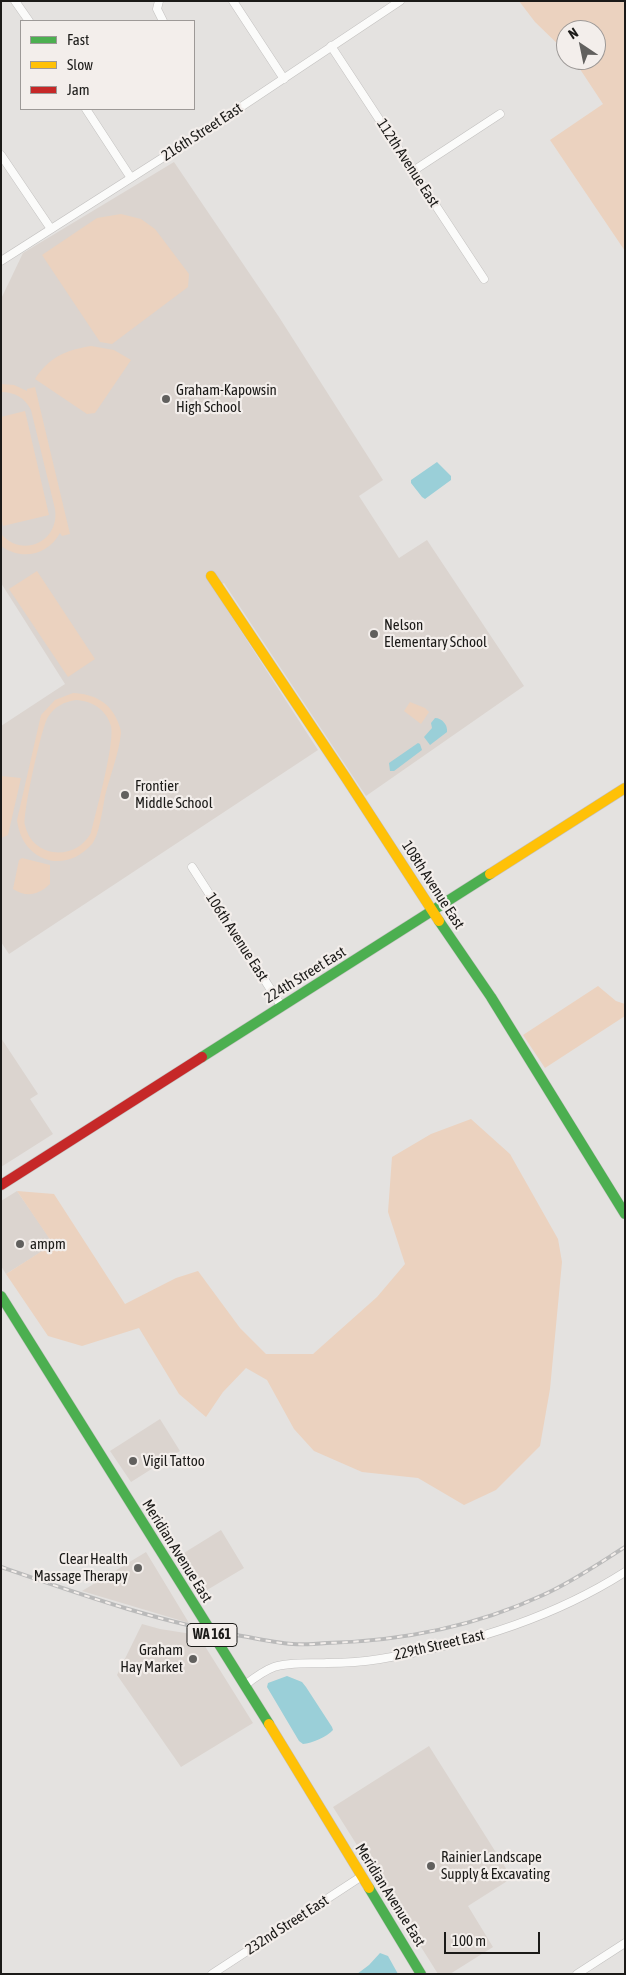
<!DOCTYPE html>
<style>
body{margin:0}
#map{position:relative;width:626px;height:1975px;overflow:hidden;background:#e4e2e0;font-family:"Asap Condensed",sans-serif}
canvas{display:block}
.frame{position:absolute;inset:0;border:2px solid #1b1a18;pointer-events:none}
.legend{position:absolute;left:20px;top:20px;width:175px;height:90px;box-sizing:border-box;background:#f3eeeb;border:1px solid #9d9997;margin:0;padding:6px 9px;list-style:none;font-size:15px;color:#1b1a18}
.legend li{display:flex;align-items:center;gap:10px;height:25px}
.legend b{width:25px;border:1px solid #9d9997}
.north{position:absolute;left:556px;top:20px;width:50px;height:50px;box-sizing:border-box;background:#f3eeeb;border:1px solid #9d9997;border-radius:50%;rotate:326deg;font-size:14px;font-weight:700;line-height:20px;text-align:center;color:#1b1a18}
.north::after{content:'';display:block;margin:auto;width:18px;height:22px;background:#61605e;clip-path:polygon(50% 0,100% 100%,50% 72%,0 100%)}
.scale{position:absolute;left:444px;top:1932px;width:96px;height:22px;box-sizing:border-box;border:2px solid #1b1a18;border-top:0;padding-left:6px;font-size:15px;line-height:18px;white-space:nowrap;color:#1b1a18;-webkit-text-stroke:4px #f3eeeb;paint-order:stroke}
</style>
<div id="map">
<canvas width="626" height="1975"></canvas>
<div class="frame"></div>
<ul class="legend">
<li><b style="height:6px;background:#4caf50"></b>Fast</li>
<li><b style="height:6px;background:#ffc107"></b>Slow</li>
<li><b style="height:6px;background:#c62828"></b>Jam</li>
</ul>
<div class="north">N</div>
<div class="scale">100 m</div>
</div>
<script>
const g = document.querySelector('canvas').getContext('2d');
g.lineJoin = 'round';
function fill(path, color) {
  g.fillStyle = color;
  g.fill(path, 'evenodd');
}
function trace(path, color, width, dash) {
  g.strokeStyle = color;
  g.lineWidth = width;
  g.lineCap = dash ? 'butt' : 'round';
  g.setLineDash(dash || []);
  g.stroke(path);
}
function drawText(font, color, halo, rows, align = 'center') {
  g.font = font + ' "Asap Condensed",sans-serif';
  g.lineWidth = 4.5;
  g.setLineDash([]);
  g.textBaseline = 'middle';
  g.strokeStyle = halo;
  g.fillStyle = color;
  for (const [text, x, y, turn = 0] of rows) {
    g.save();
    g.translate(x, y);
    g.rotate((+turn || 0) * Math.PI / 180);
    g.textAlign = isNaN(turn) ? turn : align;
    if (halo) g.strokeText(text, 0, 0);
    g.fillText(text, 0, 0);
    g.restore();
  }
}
const built = new Path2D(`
 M174,162l105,155 104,163 -24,16 40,62 28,-18 97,146 -158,110 -142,-213 -11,5 105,162 -309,204 -8,-12v-216l64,-42 -64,-101v-284l22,-46z
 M1,1038l37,56 -8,5 23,35 -52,33z
 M17,1191l37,53 -48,30 -5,-8v-65z
 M160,1419l20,32 -49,31 -21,-31z
 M221,1530l23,38 -42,25 -23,-37z
 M146,1552l43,71 -107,-32z
 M142,1624l18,5 38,6 55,88 -72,44 -64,-92z
 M429,1746l83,132 -44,28 25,41 -43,27h-12l-105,-167z`);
const green = new Path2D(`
 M519,1h106v250l-75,-111 53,-36 -29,-44h22v-30h-30v22l-31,-30z
 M121,214l20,5 14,10 34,45 -1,13 -76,57 -12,-2 -58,-87 55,-37z
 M91,346l23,4 17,10 -36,53 -8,1 -52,-35c14,-22 31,-29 56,-33z
 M1,384l13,1 13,6v-2l8,-2 35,147 -8,2 -2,-3c-12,22 -38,28 -59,13v-12c22,25 59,7 54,-25l-24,-99c-6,-12 -16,-18 -30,-18z
 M25,411l24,104 -46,11 -2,-9v-100z
 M37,571l58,88 -27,18 -59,-88z
 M73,693c21,1 37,9 45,29 1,3 3,7 3,11 -2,20 -11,43 -16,63 -2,11 -6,40 -13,48 -27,31 -70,18 -75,-24l24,-105 14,-15zM76,700c16,1 30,9 35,26 4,17 -15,86 -20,107 -16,29 -59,25 -66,-8 -3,-9 17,-100 23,-108 7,-11 16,-15 28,-17z
 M410,702l15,6 4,4 -8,12 -17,-13z
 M1,776l20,2 -13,57 -7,3z
 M22,858l28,7v19c-12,11 -23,14 -37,5l6,-29z
 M598,986l18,15 9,3v12l-80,52 -22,-33z
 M471,1119l39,35 48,85 4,23 -12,127 -10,57 -44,44 -32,15 -46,-27 -56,-6 -48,-21 -20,-22 -27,-49 -21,-12 -23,24 -17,25 -27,-23 -40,-66 -57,18 -34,-10 -42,-62 47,-30 -36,-53 37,3 71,110 51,-26 22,-7 42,57 26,26h47l64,-57 28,-33 -17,-52 4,-55 39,-23z`);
const water = new Path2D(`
 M437,462l14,14v4l-26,19 -3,-2 -11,-14v-3z
 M435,718c7,0 13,7 12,14l-17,13 -6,-8 8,-9 -1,-5z
 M418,743l2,1 2,6 -28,21h-4l-1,-8z
 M287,1676l15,6 4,5 26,40 1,3c-6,7 -21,13 -30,14l-4,-3 -32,-54 1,-4z
 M380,1953l8,3 10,18h-41l12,-9z`);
const street = new Path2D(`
 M15,1l14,20
 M159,1l-2,8 6,12
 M233,1l51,78
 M331,46l153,233
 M86,109l45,69
 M1,155l50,74
 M413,171l87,-57
 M1,261l213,-136 186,-124
 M192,867l90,140
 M245,1685c9,-7 18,-14 29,-18 16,-5 36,-3 53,-4 17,0 35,-1 53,-4 84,-14 173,-41 245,-87
 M212,1974l150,-98
 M577,1974l48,-31`);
const fast = new Path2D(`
 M439,921l52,76 134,217
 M202,1057l288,-183
 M1,1296l268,428
 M369,1888l52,86`);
const slow = new Path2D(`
 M211,576l135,202 93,143
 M490,874l135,-86
 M269,1724l100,164`);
const jam = new Path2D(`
 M1,1185l201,-128`);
const rail = new Path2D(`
 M1,1567c81,28 163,57 247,70 15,3 30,6 45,7 11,1 23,0 34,-1 74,-2 149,-17 216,-48 29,-13 55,-31 82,-48`);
const markers = [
 [166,399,5,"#61605e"],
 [374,634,5,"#61605e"],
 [125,795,5,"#61605e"],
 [20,1244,5,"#61605e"],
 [133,1461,5,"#61605e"],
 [138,1568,5,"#61605e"],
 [193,1659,5,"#61605e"],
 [431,1866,5,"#61605e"]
];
const shields = [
 [212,1635,50]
];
const shieldNames = [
 ["WA 161",212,1635]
];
const streetNames = [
 ["216th Street East",202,132,-33],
 ["112th Avenue East",408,163,57],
 ["108th Avenue East",433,885,57],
 ["106th Avenue East",237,937,57],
 ["224th Street East",305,975,-32],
 ["Meridian Avenue East",177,1551,58],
 ["229th Street East",439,1645,-13],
 ["Meridian Avenue East",390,1895,58],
 ["232nd Street East",287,1925,-33]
];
const poiNames = [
 ["Graham-Kapowsin",176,390],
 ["High School",176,407],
 ["Nelson",384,625],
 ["Elementary School",384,642],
 ["Frontier",135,786],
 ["Middle School",135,803],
 ["ampm",30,1244],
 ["Vigil Tattoo",143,1461],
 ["Clear Health",128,1559,"right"],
 ["Massage Therapy",128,1576,"right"],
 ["Graham",183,1650,"right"],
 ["Hay Market",183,1667,"right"],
 ["Rainier Landscape",441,1857],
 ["Supply & Excavating",441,1874]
];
fill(built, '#dbd4cf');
fill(green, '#ebd2bf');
fill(water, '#9acfd8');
trace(street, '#c2c0bf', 9);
trace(fast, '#c2c0bf', 11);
trace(slow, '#c2c0bf', 11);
trace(jam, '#c2c0bf', 11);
trace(street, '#fbfbfa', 8);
trace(fast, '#4caf50', 10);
trace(slow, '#ffc107', 10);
trace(jam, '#c62828', 10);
trace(rail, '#bababa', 4);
trace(rail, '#f3eeeb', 2, [5.5]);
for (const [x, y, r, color] of markers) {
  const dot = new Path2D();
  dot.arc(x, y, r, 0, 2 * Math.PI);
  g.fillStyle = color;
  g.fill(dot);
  trace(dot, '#f3eeeb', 2);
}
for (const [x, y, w] of shields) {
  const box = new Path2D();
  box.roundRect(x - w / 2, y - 11.5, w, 23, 4);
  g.fillStyle = '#f3eeeb';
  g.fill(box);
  trace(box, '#1b1a18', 1);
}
drawText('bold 14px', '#1b1a18', null, shieldNames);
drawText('15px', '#1b1a18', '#f3eeeb', streetNames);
drawText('15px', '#1b1a18', '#f3eeeb', poiNames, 'left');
</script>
